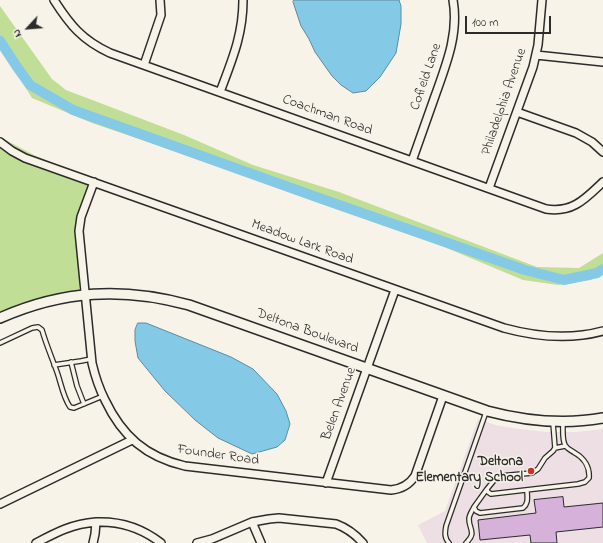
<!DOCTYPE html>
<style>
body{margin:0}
#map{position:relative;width:603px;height:543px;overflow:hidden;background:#f7f3e8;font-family:"Indie Flower",sans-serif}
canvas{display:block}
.north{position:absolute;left:8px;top:8px;width:40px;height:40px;-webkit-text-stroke:3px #f7f3e8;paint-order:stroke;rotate:244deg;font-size:11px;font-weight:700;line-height:16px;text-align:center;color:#2b2b2b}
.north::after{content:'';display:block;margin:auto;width:14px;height:18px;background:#2b2b2b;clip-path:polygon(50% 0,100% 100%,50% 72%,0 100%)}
.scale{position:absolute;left:465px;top:16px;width:86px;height:18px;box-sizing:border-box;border:2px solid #2b2b2b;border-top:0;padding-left:5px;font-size:12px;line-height:14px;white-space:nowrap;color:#2b2b2b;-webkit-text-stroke:3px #f7f3e8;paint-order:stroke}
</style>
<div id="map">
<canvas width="603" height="543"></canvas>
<div class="north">N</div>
<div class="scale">100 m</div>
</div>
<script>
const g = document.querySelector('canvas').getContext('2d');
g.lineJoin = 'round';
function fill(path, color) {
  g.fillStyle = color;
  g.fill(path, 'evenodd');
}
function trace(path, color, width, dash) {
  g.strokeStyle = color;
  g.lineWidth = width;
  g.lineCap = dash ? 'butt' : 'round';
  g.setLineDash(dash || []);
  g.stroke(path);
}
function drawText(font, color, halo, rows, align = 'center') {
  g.font = font + ' "Indie Flower",sans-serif';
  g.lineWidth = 3;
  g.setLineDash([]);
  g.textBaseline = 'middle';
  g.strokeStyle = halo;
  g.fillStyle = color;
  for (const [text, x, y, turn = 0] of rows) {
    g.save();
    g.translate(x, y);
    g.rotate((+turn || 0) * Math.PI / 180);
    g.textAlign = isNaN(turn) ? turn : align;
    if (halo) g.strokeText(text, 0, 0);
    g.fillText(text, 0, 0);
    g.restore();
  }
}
const built = new Path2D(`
 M478,419l17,6 24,4 28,3h29l27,-3v114h-176l-9,-18 27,-14z`);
const green = new Path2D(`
 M0,6l52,73 14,11 118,45 69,30 86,27 198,75 42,1 24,-15v18l-12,9 -33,5 -35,-5 -136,-57 -295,-100 -60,-25 -32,-52z
 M0,137l34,18 60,25 -20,50 6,40 -1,22 -79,23z`);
const water = new Path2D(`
 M294,0h105l2,6v18l-5,29 -16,24 -14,14 -13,2 -12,-8 -9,-9 -17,-24 -6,-13 -8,-13 -8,-24z
 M138,323h8l85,34 22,12 24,25 9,17 4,13 -5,16 -8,7 -25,7 -34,-16 -23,-18 -30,-29 -27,-33 -3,-17v-11z`);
const river = new Path2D(`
 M0,41l17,26 13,18 43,25 249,89 203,71 39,10 33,-7 6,-4`);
const building = new Path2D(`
 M563,497l1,10 39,-4v24l-47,5 1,11h-26l-1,-8 -50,5 -2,-20 58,-7 -2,-13z`);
const lane = new Path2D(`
 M0,343l32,-15 6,-1 4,3c4,14 10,28 15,42 4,11 6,25 13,35l4,1 29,-12
 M71,362l6,24 7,18
 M54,365l27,-4 10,-2
 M553,423l2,25 -2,3 -8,7 -7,11 -6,4 -32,3 -4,2 -9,11 1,3 3,2 87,-10 7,-2 4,-4c1,-11 -5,-20 -14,-25 -4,-3 -8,-4 -10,-8 -3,-6 -2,-16 -2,-22
 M555,448l10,-2
 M487,489l-13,18 2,4 4,2 43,-5c6,-5 4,-11 4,-18
 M449,543c-5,-5 -4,-11 -3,-17l40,-114
 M466,543c11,-11 3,-13 3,-24 0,-4 3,-8 5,-12`);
const street = new Path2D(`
 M54,0c16,25 28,40 56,53l436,156c27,4 39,-10 57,-27
 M536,55l67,7
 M144,65l17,-50 -1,-15
 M220,92c12,-32 23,-57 23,-92
 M517,112l59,21 16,9 11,10
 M0,142l12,9 13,7 479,170c33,9 66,12 99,3
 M412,161c8,-22 15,-43 23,-65 11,-31 24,-62 18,-96
 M94,182l-13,35 -2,14 13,132c3,13 7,25 13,37 17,36 41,57 80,66l206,24c11,-1 18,-5 24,-14l28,-80
 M489,188l44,-121 5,-22 4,-45
 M326,483l69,-193
 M0,504l132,-64
 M96,522c24,-1 46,6 65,21
 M252,522l9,21
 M36,543c21,-11 36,-19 60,-21l-1,12 -2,9
 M197,543l15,-4 40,-17 17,-3 10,-1 57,6c11,4 19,10 27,19`);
const secondary = new Path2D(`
 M0,318c63,-28 123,-31 189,-13l298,106c38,10 77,14 116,7`);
const markers = [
 [531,471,4,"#c8321e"]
];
const streetNames = [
 ["Cofield Lane",427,77,-71],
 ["Philadelphia Avenue",505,102,-71],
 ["Coachman Road",327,116,20],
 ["Meadow Lark Road",302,243,20],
 ["Deltona Boulevard",307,332,20],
 ["Belen Avenue",340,404,-70],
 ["Founder Road",218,456,8]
];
const poiNames = [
 ["Deltona",523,463],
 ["Elementary School",523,479]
];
fill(built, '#eddfe4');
fill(green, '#c1de96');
fill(water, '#84c9e5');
trace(water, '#608a9b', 1);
trace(river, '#84c9e5', 10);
fill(building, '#d6b1da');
trace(building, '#2b2b2b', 1);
trace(lane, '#2b2b2b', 6);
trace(street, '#2b2b2b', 10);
trace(secondary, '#2b2b2b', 12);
trace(lane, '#f7f3e8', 3.5);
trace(street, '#f7f3e8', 7);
trace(secondary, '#f7f3e8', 9);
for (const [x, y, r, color] of markers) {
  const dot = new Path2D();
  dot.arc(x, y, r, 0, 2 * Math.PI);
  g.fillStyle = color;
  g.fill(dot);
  trace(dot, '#f7f3e8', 1.5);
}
drawText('14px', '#2b2b2b', '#f7f3e8', streetNames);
drawText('bold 14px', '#2b2b2b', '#f7f3e8', poiNames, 'right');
</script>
